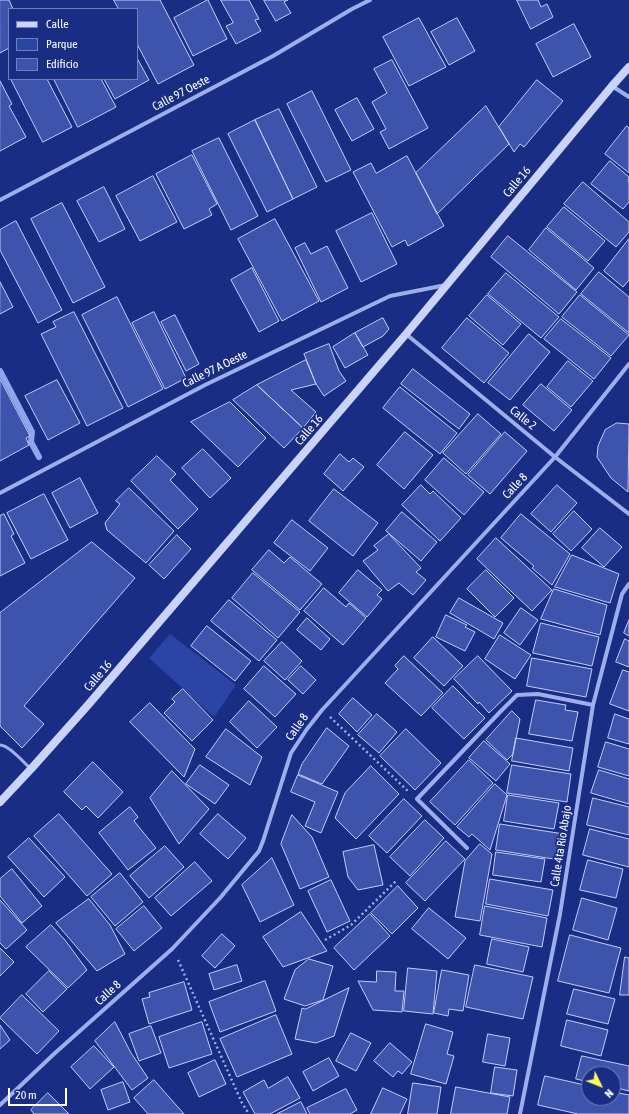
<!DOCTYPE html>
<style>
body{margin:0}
#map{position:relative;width:629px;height:1114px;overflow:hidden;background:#192d84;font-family:"Asap Condensed",sans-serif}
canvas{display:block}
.legend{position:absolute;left:8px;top:8px;width:130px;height:72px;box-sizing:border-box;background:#192d84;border:1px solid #7581b5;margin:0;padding:5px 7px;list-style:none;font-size:12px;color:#fff}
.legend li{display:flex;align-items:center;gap:8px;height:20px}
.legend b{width:20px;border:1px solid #7581b5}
.north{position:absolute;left:581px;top:1066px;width:40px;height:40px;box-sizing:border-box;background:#192d84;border:1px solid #7581b5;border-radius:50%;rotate:133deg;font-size:11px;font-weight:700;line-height:16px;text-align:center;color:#fff}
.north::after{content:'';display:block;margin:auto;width:14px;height:18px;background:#fff859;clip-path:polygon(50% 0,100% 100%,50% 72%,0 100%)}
.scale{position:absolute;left:8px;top:1088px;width:59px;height:18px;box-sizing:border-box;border:2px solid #fff;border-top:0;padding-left:5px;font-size:12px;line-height:14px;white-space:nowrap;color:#fff;-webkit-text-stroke:3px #192d84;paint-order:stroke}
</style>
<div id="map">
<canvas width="629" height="1114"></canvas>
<ul class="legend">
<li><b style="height:5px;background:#cad3f9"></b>Calle</li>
<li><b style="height:11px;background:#2c44a3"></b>Parque</li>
<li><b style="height:11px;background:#3e53ab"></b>Edificio</li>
</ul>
<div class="north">N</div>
<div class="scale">20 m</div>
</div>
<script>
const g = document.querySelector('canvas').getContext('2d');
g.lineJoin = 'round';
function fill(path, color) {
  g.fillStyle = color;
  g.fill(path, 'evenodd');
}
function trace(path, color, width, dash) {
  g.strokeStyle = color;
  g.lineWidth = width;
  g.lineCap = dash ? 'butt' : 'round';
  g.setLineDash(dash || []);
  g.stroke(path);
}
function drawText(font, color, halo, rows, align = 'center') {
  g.font = font + ' "Asap Condensed",sans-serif';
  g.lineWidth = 3.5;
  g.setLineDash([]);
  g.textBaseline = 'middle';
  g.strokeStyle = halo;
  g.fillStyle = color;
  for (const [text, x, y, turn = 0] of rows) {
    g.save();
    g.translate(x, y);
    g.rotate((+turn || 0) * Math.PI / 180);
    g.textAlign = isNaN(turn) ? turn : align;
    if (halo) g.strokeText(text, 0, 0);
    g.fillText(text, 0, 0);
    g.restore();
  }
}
const green = new Path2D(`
 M170,634l66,51 -22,32 -65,-59z`);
const stream = new Path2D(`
 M0,371l32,61 -1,10 8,15`);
const building = new Path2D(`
 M0,0h9l4,9h-4v39l-9,5z
 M114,0h46l34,65 -36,19 -21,-40v-35h-18z
 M208,0l19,39 -34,17 -19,-38z
 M221,0h28l10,19 -4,1 6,11 -25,13 -10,-18 7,-3z
 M264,0h24l-4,2 7,11 -15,8z
 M517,0h21l3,7 6,-3 6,13 -22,12z
 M419,18l27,49 -37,19 -26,-49z
 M457,18l18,33 -26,14 -18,-33z
 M574,24l17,33 -38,20 -17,-33z
 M137,58l12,22 -34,19 -11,-20h33z
 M392,60l36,68 -39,21 -9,-17 6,-3 -14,-27 15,-9 -13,-24z
 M11,79h36l25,48 -29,15z
 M54,79h47l15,28 -38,20z
 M537,80l26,21 -39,46 -4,-3 -6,8 -15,-25z
 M0,81l12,23 -3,2 17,31 -26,14z
 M312,91l39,79 -25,12 -39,-78z
 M357,98l17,31 -22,12 -17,-31z
 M486,106l23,38 -72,70 -21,-41z
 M279,109l38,78 -24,12 -38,-79z
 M255,120l38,79 -26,13 -39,-78z
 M627,126l2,2v45l-24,-19z
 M219,138l39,78 -27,14 -39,-79z
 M192,155l25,49 -8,5 3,6 -28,14 -28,-55z
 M407,156l37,70 -36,20 -3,-6 -13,7 -39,-75 18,-9 5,10z
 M610,161l19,16 -1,4 1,1v20l-6,7 -32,-25z
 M153,176l24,46 -37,19 -24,-45z
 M583,182l46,40v10l-13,15 -52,-43z
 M104,187l21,42 -26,13 -22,-41z
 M62,203l43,84 -32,16 -42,-84z
 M564,207l41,34 -17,20 -41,-34z
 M372,213l25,51 -36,18 -25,-51z
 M275,219l44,82 -37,20 -44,-82z
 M16,221l46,89 -24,13 -38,-73v-20z
 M546,228l48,40 -18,22 -47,-40z
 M508,236l69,56 -18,22 -68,-57z
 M629,239v41l-6,7 -19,-16z
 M305,243l6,11 16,-8 21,42 -27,14 -26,-54z
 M252,268l27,53 -20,11 -28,-52z
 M599,272l30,25v36l-48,-39z
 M506,273l53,44 -18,21 -53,-44z
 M0,282l13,25 -13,7z
 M487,295l34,29 -18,21 -34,-29z
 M580,295l49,40 -18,21 -49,-39z
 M117,297l46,92 -35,18 -46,-92z
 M74,312l49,96 -36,18 -46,-92 15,-7 -3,-5z
 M154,312l32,66 -21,11 -33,-66z
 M175,315l24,49 -13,7 -25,-49z
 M383,318l6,11 -6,7 -20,11 -8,-14z
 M467,318l42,35 -25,30 -42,-35z
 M561,319l50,39 -17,21 -50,-40z
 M355,333l13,22 -23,13 -12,-21z
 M529,334l21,18 -40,48 -22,-17z
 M329,344l10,27 7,10 -22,15 -8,-12 -12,-30z
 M306,360l10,24 -25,6 25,22 -13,16 -46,-43z
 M568,361l25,20 -22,26 -24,-20z
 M413,369l57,45 -11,15 -58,-45z
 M0,379l30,57 -4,2 3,7 -29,16z
 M57,380l23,43 -32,17 -23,-44z
 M541,384l31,26 -18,21 -31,-26z
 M257,385l46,43 -19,20 -51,-48z
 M400,387l57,46 -17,21 -57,-46z
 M230,402l36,36 -28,29 -47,-45z
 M478,414l23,20 -35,40 -23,-21z
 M617,423l12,1 -1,68 -17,-14 -14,-21 1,-11 7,-16z
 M405,432l28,23 -29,34 -27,-24z
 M505,432l22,19 -37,43 -22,-19z
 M203,449l28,29 -21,20 -28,-30z
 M340,454l9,8 4,-4 11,9 -21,24 -19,-17z
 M157,456l19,18 -6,6 28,29 -20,20 -47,-48z
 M444,458l40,34 -20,23 -39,-35z
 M80,478l18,35 -28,15 -18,-35z
 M421,485l9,9 3,-3 28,27 -21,23 -38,-36z
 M557,485l20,18 -26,29 -20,-18z
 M129,488l45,43 -28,32 -39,-33 -2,-7 15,-19 -4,-3z
 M334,489l44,34 -25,33 -44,-35z
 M44,494l24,46 -37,19 -24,-46z
 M574,511l18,18 -21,22 -18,-17z
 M402,512l35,30 -16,19 -35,-30z
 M4,514l10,20 -3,2 14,27 -25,13v-60z
 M521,514l49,40 -18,31 -20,-17 2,-2 -33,-28z
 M292,520l36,28 -18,23 -36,-28z
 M600,528l22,19 -18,20 -22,-19z
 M389,534l32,34 -5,4 10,8 -13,15 -14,-12 -11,8 -25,-30 15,-11 -4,-4z
 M177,535l14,14 -27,30 -15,-14z
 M496,538l56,52 -20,21 -55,-52z
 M92,542l43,36 -111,128 20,18 -22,24 -22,-22v-113z
 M269,550l15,13 6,-6 32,27 -22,26 -48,-40z
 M572,555l47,19 -9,29 -55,-16z
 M358,570l24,20 -5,5 5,4 -15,18 -28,-24z
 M486,570l28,28 -19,19 -28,-28z
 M253,573l47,39 -22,26 -46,-40z
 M324,588l22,19 3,-4 17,15 -23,27 -39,-34z
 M554,589l53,16 -7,30 -59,-16z
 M459,598l44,25 -9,16 -44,-26z
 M229,600l48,40 -18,21 -48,-40z
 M521,608l17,12 -18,25 -16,-12z
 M446,615l21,10 -2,2 10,5 -10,19 -29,-14z
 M307,618l23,21 -9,11 -24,-20z
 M629,620v16l-5,-3z
 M541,623l58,14 -7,29 -59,-13z
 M207,626l44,35 -16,20 -44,-35z
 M500,635l31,20 -16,24 -30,-20z
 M433,637l30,29 -19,20 -30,-28z
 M625,639l4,2v26l-13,-5z
 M282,642l20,19 -17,19 -21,-19z
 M404,656l39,37 -22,23 -36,-33 13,-14 -3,-3z
 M478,656l34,35 -23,22 -10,-11 -1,2 -24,-25z
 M532,658l60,11 -6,28 -59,-11z
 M264,666l32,28 -21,23 -31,-28z
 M301,666l15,14 -13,14 -15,-14z
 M623,670l6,2v39l-19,-7z
 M453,686l32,32 -21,21 -32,-31z
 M183,689l30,31 -21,21 -28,-28 11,-11 -3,-3z
 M353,698l19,17 -15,17 -18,-18z
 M536,700l30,5 -1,5 13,2 -6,29 -43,-7z
 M249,701l28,26 -20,21 -27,-26z
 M150,703l45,46 -11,28 -54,-55z
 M512,711l8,8 -7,35 -6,6 -21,-20z
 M377,714l20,18 -18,21 -21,-18z
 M615,714l14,5v25l-21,-6z
 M327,728l22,18 -27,38 -24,-10 4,-10z
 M226,729l36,28 -12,28 -44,-28z
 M406,729l35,34 -26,27 -35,-34z
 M516,738l57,10 -4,23 -57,-10z
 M484,741l26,23 -14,17 -27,-23z
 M606,742l23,7v27l-31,-9z
 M469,760l24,23 -38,42 -25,-23z
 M93,762l30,30 -25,26 -12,-12 -4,4 -18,-18z
 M200,765l29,20 -14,19 -29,-20z
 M512,765l59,9 -4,28 -60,-9z
 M371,766l28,28 -43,45 -21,-21 10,-25z
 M599,770l30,9v25l-38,-11z
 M172,771l37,38 -30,35 -29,-46z
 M298,775l40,17 -17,41 -16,-7 10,-24 -24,-10z
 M495,784l12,11 -17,55 -18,-16 -3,3 -12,-10z
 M508,795l51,8 -5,26 -50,-8z
 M593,798l36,9v28l-42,-10z
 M404,799l18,17 -35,37 -18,-17z
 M130,807l8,10 -4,4 22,27 -28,22 -29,-37z
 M59,814l53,60 -25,22 -53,-60z
 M218,814l28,24 -18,21 -28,-25z
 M292,815l20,22 17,40 -29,12 -19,-45z
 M425,820l19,18 -34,38 -20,-19z
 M500,824l64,10 -4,26 -64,-10z
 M590,829l39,10v28l-46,-12z
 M29,838l36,39 -21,20 -36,-40z
 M446,841l19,18 -40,42 -19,-18z
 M480,844l12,10 -12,67 -25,-4 10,-56z
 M374,845l9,40 -25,5 -10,-13 -5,-25z
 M165,846l19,21 -35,31 -19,-22z
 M496,852l49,7 -4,23 -48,-7z
 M272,858l22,47 -34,17 -18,-37z
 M588,860l35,9 -7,29 -36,-8z
 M195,862l17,19 -41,35 -16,-18z
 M12,869l30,37 -20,17 -22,-27v-17z
 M120,873l23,29 -28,24 -24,-29z
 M490,879l63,11 -5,26 -62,-12z
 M331,880l19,41 -23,11 -19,-41z
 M398,886l20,22 -26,26 -21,-21z
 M582,898l35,10 -9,32 -35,-10z
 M89,899l21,26 15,29 -28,17 -41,-48z
 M0,900l27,30 -21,19 -6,-6z
 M144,906l18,22 -28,23 -18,-22z
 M485,906l62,12 -5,29 -62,-12z
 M429,908l37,30 -18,21 -36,-30z
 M301,912l26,39 -44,16 -20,-30z
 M370,914l20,22 -36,34 -20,-22z
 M51,925l14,15 22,30 -19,18 -42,-41z
 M222,934l13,12 -20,22 -13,-12z
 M570,935l51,13 -12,45 -51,-12z
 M492,939l37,8 -6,25 -36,-8z
 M0,948l14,14 -14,14z
 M625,957l4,1v37h-9z
 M309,959l24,7 -10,34 -18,6 -21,-7 11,-29z
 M237,965l5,16 -28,9 -5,-16z
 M475,965l58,12 -10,42 -57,-12z
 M408,968l29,3 -4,43 -29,-3z
 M442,970l27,5 -6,36 -14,-2 -1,7 -14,-3z
 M49,971l18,18 -24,23 -17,-18z
 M377,971l19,1 -1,19h9l-2,21 -29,-2 -15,-29 18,1z
 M265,981l11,30 -56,21 -11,-30z
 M184,982l8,28 -43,14 -7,-25 8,-2 -1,-4z
 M349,988l-15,48 -18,7 -21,-4 7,-31 3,1z
 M574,989l41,10 -7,25 -41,-10z
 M22,995l37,36 -22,23 -37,-36z
 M276,1015l16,39 -55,23 -17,-38z
 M567,1020l41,10 -7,26 -40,-10z
 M115,1022l16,31 17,25 -16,12 -37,-49z
 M202,1022l10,32 -43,14 -10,-31z
 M426,1024l27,8 -6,22 7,2 -8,28 -35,-10z
 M0,1025l10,15 -10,9z
 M151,1026l10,27 -22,8 -10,-27z
 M351,1033l20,10 -15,28 -20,-10z
 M488,1034l22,4 -5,28 -22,-4z
 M390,1043l22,19 -10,12 -4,-3 -5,6 -19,-16z
 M94,1046l20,21 -24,22 -19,-22z
 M582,1056l47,10v25l-16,-4v-13h-24v8l-13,-3z
 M329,1058l10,18 -26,15 -10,-19z
 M215,1060l11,24 -27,13 -11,-24z
 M495,1067l22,3 -4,26 -22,-3z
 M545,1076l44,10v12h24v-6l16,3v19h-51l-40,-9z
 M288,1077l12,21 -30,16h-15l-12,-22 21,-12 4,8z
 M154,1080l30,34h-36l-14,-16z
 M123,1082l7,20 -22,8 -7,-20z
 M413,1083l28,4 -4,27h-29z
 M456,1087l54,10 -3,17h-56z
 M383,1088l24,11 -7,15h-29z
 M346,1089l11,21 -7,4h-40l-3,-6z
 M48,1093l21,21h-35l-3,-4z
 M301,1102l6,12h-30z`);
const path = new Path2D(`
 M330,717l79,75
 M325,940l26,-15 46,-45
 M178,960l64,143 7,11`);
const service = new Path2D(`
 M0,745c9,0 23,17 30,23`);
const minor = new Path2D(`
 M612,86l17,11
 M0,200l273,-144 79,-47 18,-9
 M406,334l149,123 74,57
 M0,493l205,-108 185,-89 56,-11
 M467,848l-50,-49 83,-87 17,-17 21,-1 55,11
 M0,1105l55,-52 117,-104 48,-51 39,-47 4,-10 28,-88 16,-24 15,-19 233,-253 74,-93
 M520,1114l40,-200 33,-209 29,-111 7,-10`);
const secondary = new Path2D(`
 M0,802l31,-33 57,-64 318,-371 206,-248 17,-19`);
const streetNames = [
 ["Calle 97 Oeste",181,93,-28],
 ["Calle 16",517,182,-50],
 ["Calle 97 A Oeste",215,369,-26],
 ["Calle 2",523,418,39],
 ["Calle 16",309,430,-49],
 ["Calle 8",515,486,-47],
 ["Calle 16",98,676,-49],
 ["Calle 8",297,727,-55],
 ["Calle 4ta Rio Abajo",561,846,-81],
 ["Calle 8",108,993,-42]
];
fill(green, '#2c44a3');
trace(stream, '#91a5ee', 6);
fill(building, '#3e53ab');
trace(building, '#c3cef9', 1);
trace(path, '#9eaeec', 2.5, [2, 3]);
trace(service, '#9eaeec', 3);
trace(minor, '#9eaeec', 4);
trace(secondary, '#cad3f9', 8);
drawText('12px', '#fff', '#192d84', streetNames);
</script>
